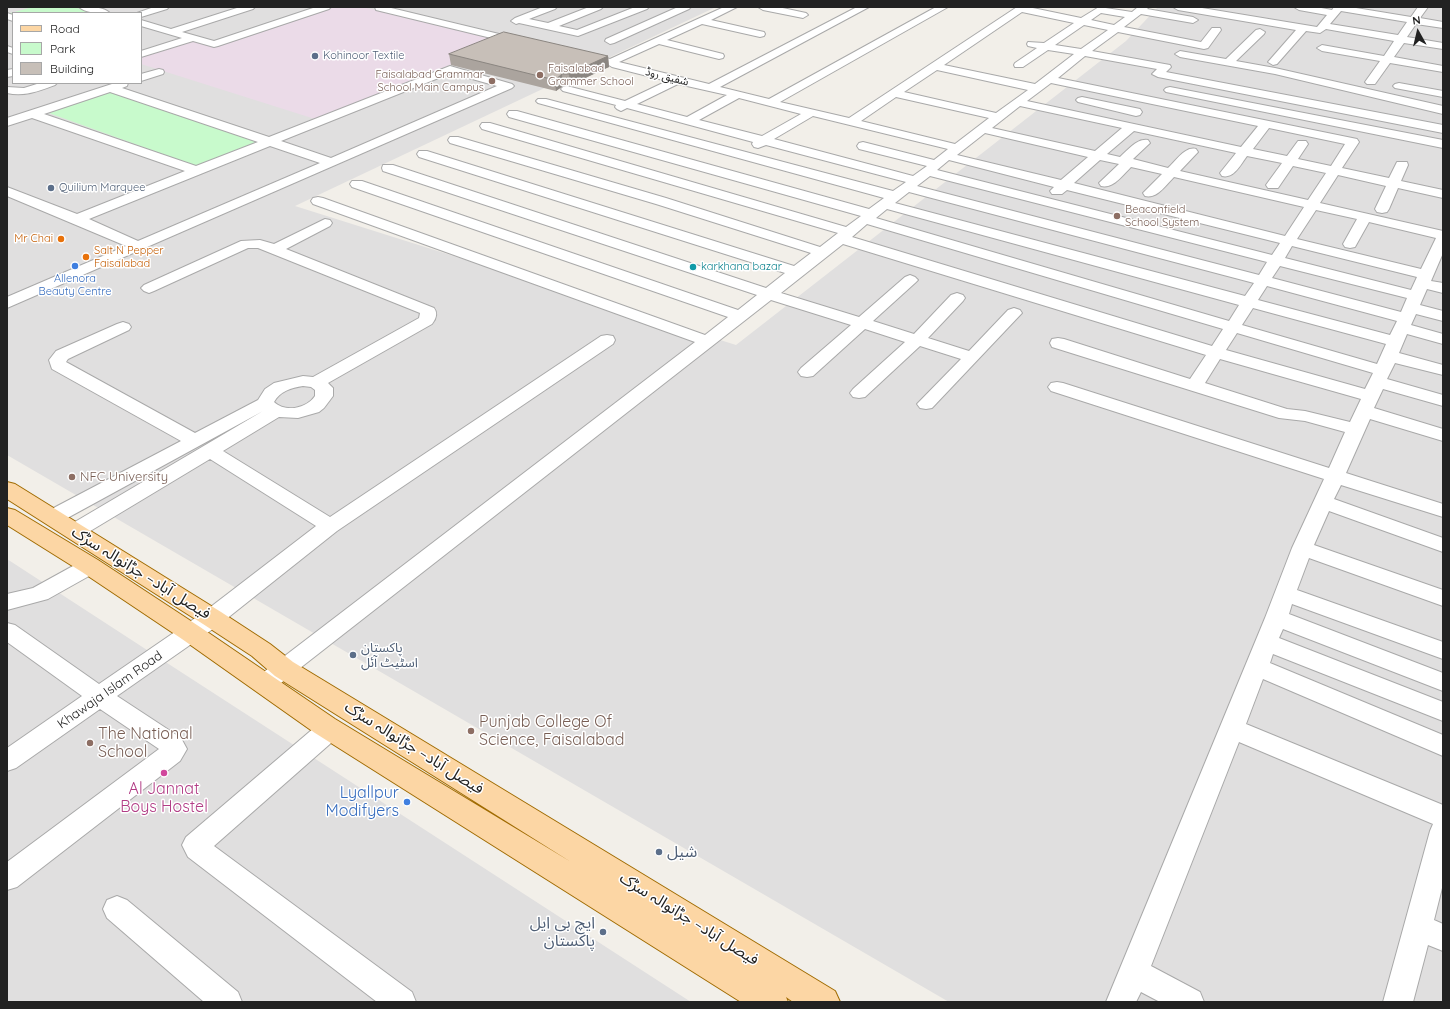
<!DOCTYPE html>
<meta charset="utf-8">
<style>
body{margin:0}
#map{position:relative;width:1450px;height:1009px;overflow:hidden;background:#f2efe9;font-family:Quicksand,sans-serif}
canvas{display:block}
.frame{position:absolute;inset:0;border:8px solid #222;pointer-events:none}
.legend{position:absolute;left:12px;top:12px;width:130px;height:72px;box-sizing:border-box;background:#fff;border:1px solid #a7a7a7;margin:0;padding:5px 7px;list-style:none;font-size:12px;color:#222}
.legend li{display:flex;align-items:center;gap:8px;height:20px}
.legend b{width:20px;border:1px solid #a7a7a7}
.north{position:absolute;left:1398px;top:12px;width:40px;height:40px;-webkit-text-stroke:3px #fff;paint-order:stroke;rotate:352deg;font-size:11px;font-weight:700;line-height:16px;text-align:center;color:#222}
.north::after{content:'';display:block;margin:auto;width:14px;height:18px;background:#222;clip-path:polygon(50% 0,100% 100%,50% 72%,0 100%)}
</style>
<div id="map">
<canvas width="1450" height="1009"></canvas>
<div class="frame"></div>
<ul class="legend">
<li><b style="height:5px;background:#fcd6a4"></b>Road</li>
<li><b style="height:11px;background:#c8facc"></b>Park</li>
<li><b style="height:11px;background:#c7bfb8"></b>Building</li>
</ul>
<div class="north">N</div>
</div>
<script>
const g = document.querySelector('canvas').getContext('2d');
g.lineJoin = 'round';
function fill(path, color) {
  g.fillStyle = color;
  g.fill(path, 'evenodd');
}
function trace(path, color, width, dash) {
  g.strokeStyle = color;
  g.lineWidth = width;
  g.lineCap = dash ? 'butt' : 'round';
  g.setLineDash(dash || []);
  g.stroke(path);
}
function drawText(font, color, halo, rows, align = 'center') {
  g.font = font + ' Quicksand,"Noto Sans Arabic",sans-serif';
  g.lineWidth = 3;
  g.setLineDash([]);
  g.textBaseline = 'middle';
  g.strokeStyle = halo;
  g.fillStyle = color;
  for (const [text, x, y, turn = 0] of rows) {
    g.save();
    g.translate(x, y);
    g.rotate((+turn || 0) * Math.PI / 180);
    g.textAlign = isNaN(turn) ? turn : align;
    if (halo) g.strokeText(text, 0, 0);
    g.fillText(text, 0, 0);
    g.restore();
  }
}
const residential = new Path2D(`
 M7,7h709l-421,199 441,139 390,-304 32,-34h285v995h-494l-942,-547zM13,13h128v70h-128z
 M7,559l140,91 544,352h-684z`);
const industrial = new Path2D(`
 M334,7h28l147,34 -194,78 -174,-55v-8l50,-16 24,6z`);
const park = new Path2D(`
 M33,7h40l22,6h-82v2l-6,-1z
 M111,91l150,49 -65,26 -150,-54z`);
const minor = new Path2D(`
 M79,7c10,0 23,-1 31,6 -10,0 -23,1 -31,-6z
 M154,7h15l-2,2 -26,8v-4h-4z
 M240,7h15l-2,2 -71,23 32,9 102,-34h15l-2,2 -111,37 -4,1 -21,-6 -52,16v-6l41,-13 -41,-12v-6l30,9z
 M375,7h12l137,33 1,2 -5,3 -144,-35z
 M543,7h14l-2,2 -26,10 19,4 41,-16h14l-2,2 -42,17 18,4 58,-23h14l-2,2 -69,27 -59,-13 -3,1 -5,-3 4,-3z
 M678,7h13l-2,2 -75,34 -4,1 -5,-3 1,-2z
 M724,7h13l-26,13 53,12 1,2 -1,2 -4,1 -58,-13 -35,16 56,14 1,2 -1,2 -4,1 -60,-15 -40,18 90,22 148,-77h12l-149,80 49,12 167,-92h12l-168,95 69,16 168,-111h11l53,11 18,-11 33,5 6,-5h11l-2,2 46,8 5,3 -5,3 -52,-9 -17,13 77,15 11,-14h8l1,2 -13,18 -4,1 -86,-17 -26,19 78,14 1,2 -5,5 277,53v8l-285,-56 -6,-3 5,-5 -72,-13 -27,22 299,61 2,3 -17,26 47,10 8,-16h10l1,3 -7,16 42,9v8l-45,-10 -9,21 -2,3 -5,1 -5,-1 -2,-3 11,-23 -48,-11 -18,28 123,28v22l-12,28 12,2v10l-16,-4 -7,16 23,6v10l-27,-7 -5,11 32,9v10l-36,-10 -8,19 44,12v10l-48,-12 -8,16 56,16v11l-60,-17 -9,19 69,21v12l-73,-22 -24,54 97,31v13l-102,-32 -7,14 109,39v14l-114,-41 -15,34 129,45v16l-134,-48 -12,32 146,52v17l-151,-55 -3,10 154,59v18l-160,-62 -4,9 164,64v19l-170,-67 -3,9 173,72v21l-180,-77 -17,45 197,81v79l-9,36 9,4v27l-15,-6 -15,57h-30l47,-171 3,-7 -194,-82 -88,224 49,26 4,10h-44l-19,-10 -5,10h-30l159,-384 27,-70 32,-69 -273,-88 -3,-4 3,-4 6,-1 6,1 266,85 16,-36 -40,-11 -26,-3 -227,-71 -2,-4 2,-4 6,-1 6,1 126,40 16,-24 -363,-111 -62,49 78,24 46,-40 5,-2 5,2 3,3 -3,3 -42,38 41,13 37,-39 6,-2 6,2 2,3 -2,3 -35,37 41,13 39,-41 6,-2 6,2 2,3 -90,95 -6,1 -6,-1 -3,-4 44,-45 -41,-13 -55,51 -6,1 -6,-1 -3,-4 3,-4 52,-47 -40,-13 -52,47 -6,1 -6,-1 -3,-4 3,-4 50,-43 -80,-25 -499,390 -8,3 -8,-3 -4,-6 4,-6 439,-336 -382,-138 -2,-3 2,-3 5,-1 5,1 382,137 23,-18 -376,-130 -2,-3 2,-3h10l376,129 19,-15 -374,-124 -1,-3 1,-3h10l373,123 19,-15 -366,-116 -2,-3 2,-3h8l367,115 17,-13 -155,-49 -206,-61 -2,-3 2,-3h8l208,61 154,49 18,-14 -356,-104 -2,-3 2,-3h8l356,104 15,-11 -352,-99 -2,-3 2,-3h8l352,98 15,-11 -346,-95 -2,-2 2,-2h8l347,92 13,-9 -140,-37 -8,3 -4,-1 -2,-3 1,-2 -126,-34 -6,3 -4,-2 -2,-2 1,-2 -53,-14 -2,-2 2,-2 4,-1 58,15 42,-20 -55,-14 -5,-3 -29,-7 -1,-2 5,-3 28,7zM1022,12l52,11 -30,20 -16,-1 -1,2 1,2 9,2 -22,15 -1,2 1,2h8l25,-17 26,4 -39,30 -91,-19zM1101,13l24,4 -11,8 -23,-5zM1084,25l24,5 -27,19 -26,-4zM937,70l91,20 -32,23 -92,-21zM1051,83l207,43 -17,21 -214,-46zM678,84l49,11 -40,22 -50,-13zM896,97l93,21 -34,26 -94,-23zM739,98l62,16 -39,22 -63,-16zM1020,106l102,22 -27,23 -103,-23zM813,116l135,33 -14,11 -71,-18 -4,1 -2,3 2,3 68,17 -14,10 -139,-37zM1269,128l76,16 -14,22 -33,-7 10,-15 -2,-3h-8l-11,15 -34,-7zM1134,131l102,22 -16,20 2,3c12,3 19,-12 25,-20l35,7 -16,22 2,3h10l15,-22 33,7 -18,27 -128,-29 18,-19 -2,-3c-11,-3 -20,12 -28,19l-35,-9 17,-16 -2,-3c-11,-2 -20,10 -28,17l-13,-3zM985,133l103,24 -27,23 -104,-25zM949,160l105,27 -4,4 2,3h10l5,-4 213,53 -8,12 -335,-85zM1100,160l19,4 -20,19 2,3c12,3 22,-11 30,-19l31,7 -19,19 2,3c12,3 21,-11 29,-19l130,30 -19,29 -211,-53zM930,176l337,86 -8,13 -342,-89zM909,192l345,91 -9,13 -350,-93zM887,209l352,96 -10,16 -353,-103zM1316,210l41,9 -14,25 2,3 5,1 5,-1 14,-25 67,16 -15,31 -124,-30zM867,224l356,105 -11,17 -360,-109zM1292,246l125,31 -6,13 -126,-32zM1280,266l127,32 -6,14 -129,-34zM1267,286l130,35 -7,14 -132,-35zM1253,308l133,36 -9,20 -135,-39zM1237,333l136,40 -8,16 -139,-39zM1220,359l141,40 -11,23 -45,-11 -18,-2 -82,-26z
 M758,7h20l28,6 2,2 -5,3 -40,-8z
 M1173,7h23l121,20 10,-12 -28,-5 -5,-3h22l16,3 2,-3h16l61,10 7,-10h10l-8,11 23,4v6l-27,-4 -9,13 36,6v6l-39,-6 -10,14 49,9v6l-53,-9 -15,21h-8l-2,-2 15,-21 -58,-10 -5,-3 5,-3 62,11 10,-15 -68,-12 -6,4 -14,-2 -29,33 -4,1 -5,-3 28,-32 -118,-20zM1341,11l66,11 -9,13 -68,-11z
 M7,13l6,2v6l-6,-2z
 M1260,29l5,3 -1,2 -28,27 39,7 168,38v8l-168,-40 -95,-17 -5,-3 5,-3 46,8 30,-29z
 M7,46l6,2v6l-6,-2z
 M450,66l62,18 2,2 -2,2 -505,220v-11l119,-51 -119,-50v-9l70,27 108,-43 -153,-53 -25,8v-8l108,-35h13l-1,3 -5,2 147,49zM451,73l46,13 -166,72 -50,-17zM110,92l148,50 -62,24 -152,-52zM270,146l50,17 -182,78 -49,-22z
 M13,69v7l-6,1v-7z
 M159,69l4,1 1,2 -1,2 -22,7v-7z
 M40,83h17l-2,2c-16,6 -31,12 -48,8v-6l17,1z
 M1399,83l44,8v6l-48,-9 -2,-2 2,-2z
 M1170,87l273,53v8l-277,-56 -2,-2 2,-2z
 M1082,97l58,12 2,3 -2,3 -4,1 -58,-14 -2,-2 2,-2z
 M325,219l5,1 2,3 -2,3 -44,23 148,59c4,5 2,11 -2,16l-104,59 5,5v8l-9,12 -5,4 -21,6 -19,-1 -56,34 107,66 271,-181 6,-1 6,1 2,4 -2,4 -276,187 -117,93 -103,72 64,42 6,11 -7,12 -163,126 -10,3v-28l152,-113 -59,-40 -84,59 -9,3v-23l75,-52 -75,-54v-19l8,2 84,59 105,-72 112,-86 -106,-67 -128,77 -7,2 -7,-2 -3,-5 3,-5 195,-115 -203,111 -7,1 -7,-1 -3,-5 3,-5 135,-71 -129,-72 -3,-9 7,-9 61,-27 6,-2 6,2 2,3 -2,3 -61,29 -2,3 129,71 63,-33 7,-11 9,-6 29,-7 10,1 106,-59 1,-5 -162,-65h-10l-94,43 -5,2 -5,-2 -3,-3 3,-3 97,-44 19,-1 14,4zM303,386l8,1 4,3v6c-8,12 -29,17 -41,6 6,-11 17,-14 29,-16z
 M90,559l8,2 3,5 -3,5 -50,28 -41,11v-16l26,-6 49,-27z
 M330,719l9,3 3,7 -3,7 -125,110 198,146 4,10h-39l-189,-145 -6,-12 4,-8 135,-115z
 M117,896l10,4 111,92 4,10h-38l-97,-84 -4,-9 4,-9z`);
const major = new Path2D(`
 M7,482l8,2 206,128 49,32 23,18 542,329 5,11h-47l-7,-5 2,5h-47l-426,-269 -133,-94 -100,-67 -75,-47v-17l8,2 83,50 102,67 135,92 236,143 -296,-186 -23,-20 -49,-32 -196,-125z`);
const wall = new Path2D(`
 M449,54l159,2 1,11 -39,18 -7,1 -7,5 -105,-26z`);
const shadedWall = new Path2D(`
 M608,56l1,11 -39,18 -1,-11z
 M562,74l1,12 -7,5 -1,-11z`);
const building = new Path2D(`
 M504,32l104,24 -39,18h-7l-7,6 -106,-26z`);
const markers = [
 [315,56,4,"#5c6f8a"],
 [540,75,4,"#8d6e63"],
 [492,81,4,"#8d6e63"],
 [51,188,4,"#5c6f8a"],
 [1117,216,4,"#8d6e63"],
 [61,239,4,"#e8710a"],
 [86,257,4,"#e8710a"],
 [75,266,4,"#3f7fe0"],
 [693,267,4,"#0f9aa8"],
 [72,477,4,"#8d6e63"],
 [353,655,4,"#5c6f8a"],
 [471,731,4,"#8d6e63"],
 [90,743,4,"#8d6e63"],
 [164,773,4,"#d1479c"],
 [407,802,4,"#3f7fe0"],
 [659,852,4,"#5c6f8a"],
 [603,932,4,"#5c6f8a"]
];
const farServicenames = [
 ["Kohinoor Textile",323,56],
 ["Quilium Marquee",59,188]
];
const farEducationnames = [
 ["Faisalabad",548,69],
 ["Grammer School",548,82],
 ["Faisalabad Grammar",484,75,"right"],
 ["School Main Campus",484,88,"right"],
 ["Beaconfield",1125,210],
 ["School System",1125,223]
];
const farStreetnames = [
 ["شفیق روڈ",667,77,14]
];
const farFoodnames = [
 ["Mr Chai",53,239],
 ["Salt N Pepper",94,251,"left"],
 ["Faisalabad",94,264,"left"]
];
const farCulturenames = [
 ["karkhana bazar",701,267]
];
const farShopnames = [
 ["Allenora",75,279],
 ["Beauty Centre",75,292]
];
const educationNames = [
 ["NFC University",80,477]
];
const serviceNames = [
 ["پاکستان",361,648],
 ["اسٹیٹ آئل",361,663]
];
const streetNames = [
 ["Khawaja Islam Road",110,690,-35]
];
const nearStreetnames = [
 ["فیصل آباد– جڑانوالہ سڑک",141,573,32],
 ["فیصل آباد– جڑانوالہ سڑک",414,748,32],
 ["فیصل آباد– جڑانوالہ سڑک",689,919,32]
];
const nearEducationnames = [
 ["Punjab College Of",479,722],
 ["Science, Faisalabad",479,740],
 ["The National",98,734],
 ["School",98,752]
];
const nearHotelnames = [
 ["Al Jannat",164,789],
 ["Boys Hostel",164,807]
];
const nearShopnames = [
 ["Lyallpur",399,793],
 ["Modifyers",399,811]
];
const nearServicenames = [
 ["شیل",667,852],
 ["ایچ بی ایل",595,923,"right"],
 ["پاکستان",595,941,"right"]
];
fill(residential, '#e0dfdf');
fill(industrial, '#ebdbe8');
fill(park, '#c8facc');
trace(minor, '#a9a9a9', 2);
trace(major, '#a06b00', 2);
fill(minor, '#fff');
fill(major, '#fcd6a4');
fill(wall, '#aba49e');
fill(shadedWall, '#8b8681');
fill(building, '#c7bfb8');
trace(building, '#8b8681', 1);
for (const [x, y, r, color] of markers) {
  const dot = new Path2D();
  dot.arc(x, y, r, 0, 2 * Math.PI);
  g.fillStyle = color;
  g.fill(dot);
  trace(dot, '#fff', 1.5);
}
drawText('11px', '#4e5e75', '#fff', farServicenames, 'left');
drawText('11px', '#785e54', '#fff', farEducationnames, 'left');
drawText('11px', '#222', '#fff', farStreetnames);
drawText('11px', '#c56008', '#fff', farFoodnames, 'right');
drawText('11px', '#0d838f', '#fff', farCulturenames, 'left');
drawText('11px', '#366cbe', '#fff', farShopnames);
drawText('13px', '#785e54', '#fff', educationNames, 'left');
drawText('13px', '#4e5e75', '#fff', serviceNames, 'left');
drawText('13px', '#222', '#fff', streetNames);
drawText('16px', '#222', '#fff', nearStreetnames);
drawText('16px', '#785e54', '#fff', nearEducationnames, 'left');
drawText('16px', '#b23c85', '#fff', nearHotelnames);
drawText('16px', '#366cbe', '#fff', nearShopnames, 'right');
drawText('16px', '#4e5e75', '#fff', nearServicenames, 'left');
</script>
